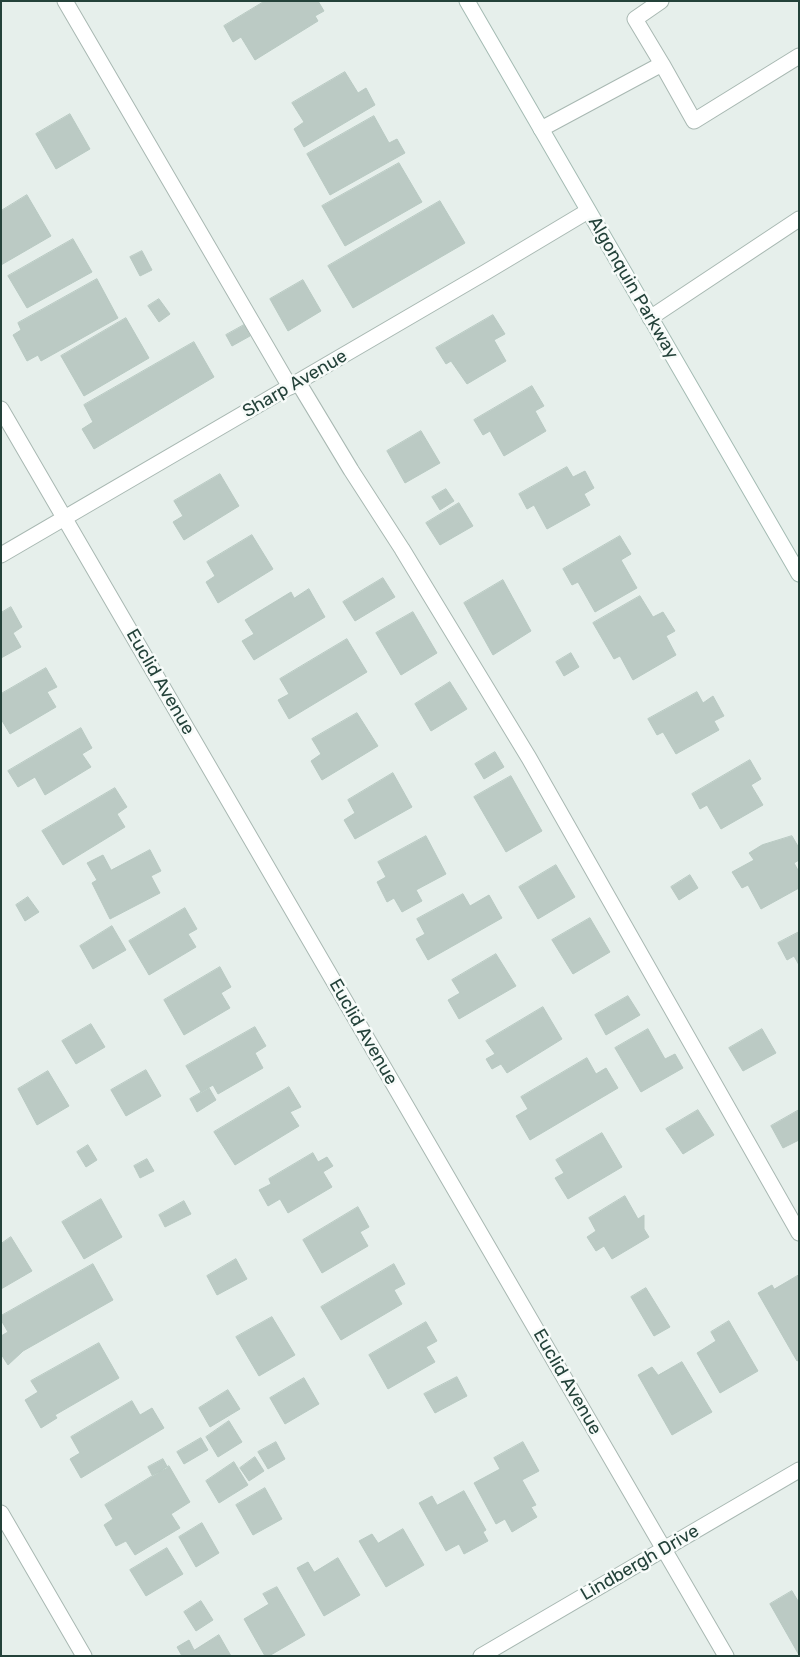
<!DOCTYPE html>
<style>
body{margin:0}
#map{position:relative;width:800px;height:1657px;overflow:hidden;background:#e6efeb;font-family:Rubik,sans-serif}
canvas{display:block}
.frame{position:absolute;inset:0;border:2px solid #24423a;pointer-events:none}
</style>
<div id="map">
<canvas width="800" height="1657"></canvas>
<div class="frame"></div>
</div>
<script>
const g = document.querySelector('canvas').getContext('2d');
g.lineJoin = 'round';
function fill(path, color) {
  g.fillStyle = color;
  g.fill(path, 'evenodd');
}
function trace(path, color, width, dash) {
  g.strokeStyle = color;
  g.lineWidth = width;
  g.lineCap = dash ? 'butt' : 'round';
  g.setLineDash(dash || []);
  g.stroke(path);
}
function drawText(font, color, halo, rows, align = 'center') {
  g.font = font + ' Rubik,sans-serif';
  g.lineWidth = 5;
  g.setLineDash([]);
  g.textBaseline = 'middle';
  g.strokeStyle = halo;
  g.fillStyle = color;
  for (const [text, x, y, turn = 0] of rows) {
    g.save();
    g.translate(x, y);
    g.rotate((+turn || 0) * Math.PI / 180);
    g.textAlign = isNaN(turn) ? turn : align;
    if (halo) g.strokeText(text, 0, 0);
    g.fillText(text, 0, 0);
    g.restore();
  }
}
const building = new Path2D(`
 M265,1h53l6,10 -9,5 3,5 -63,39 -14,-23 -8,5 -9,-16z
 M345,72l13,21 8,-5 9,17 -71,42 -10,-18 10,-7 -12,-19z
 M70,114l20,35 -34,20 -20,-35z
 M374,116l15,27 8,-4 8,14 -75,42 -23,-41z
 M399,163l23,39 -77,44 -23,-40z
 M27,195l24,41 -50,29v-54z
 M440,201l25,42 -112,65 -25,-42z
 M73,239l19,33 -65,36 -19,-32z
 M142,251l10,19 -12,6 -10,-19z
 M97,279l21,39 -77,43 -3,-6 -11,6 -14,-26 8,-5 -3,-7z
 M303,280l18,31 -33,20 -18,-32z
 M159,299l11,15 -11,8 -11,-16z
 M493,315l12,19 -11,6 12,21 -39,23 -16,-23 -5,3 -10,-16z
 M126,318l23,40 -65,38 -23,-40z
 M244,325l6,11 -18,10 -6,-11z
 M194,342l20,35 -120,72 -12,-20 11,-7 -9,-17z
 M532,386l12,20 -9,5 11,20 -42,25 -14,-25 -7,4 -9,-15z
 M421,431l19,32 -35,20 -18,-32z
 M567,467l6,10 12,-6 9,17 -10,6 6,11 -43,24 -13,-24 -7,4 -8,-15z
 M220,474l19,32 -55,34 -11,-18 10,-6 -9,-15z
 M446,489l8,12 -14,9 -8,-13z
 M459,503l14,23 -33,19 -14,-22z
 M252,535l21,34 -55,34 -12,-21 9,-6 -8,-14z
 M620,536l11,18 -10,6 16,28 -42,24 -17,-30 -6,3 -9,-16z
 M383,578l12,19 -40,24 -12,-19z
 M503,580l28,51 -38,24 -29,-52z
 M309,589l16,28 -71,43 -12,-19 12,-7 -9,-14 46,-28 3,6z
 M640,596l13,21 10,-5 12,19 -9,5 10,19 -43,25 -13,-24 -6,3 -21,-36z
 M11,607l11,20 -9,6 8,14 -20,11v-45z
 M413,612l24,41 -36,22 -25,-42z
 M347,639l20,33 -78,47 -11,-19 11,-6 -9,-15z
 M571,653l8,14 -15,9 -8,-14z
 M46,668l11,19 -10,5 9,15 -46,27 -9,-15v-25z
 M450,682l17,27 -36,22 -16,-27z
 M697,692l6,11 10,-7 11,20 -10,5 5,9 -43,24 -13,-22 -6,3 -9,-16z
 M357,713l21,33 -56,34 -11,-19 10,-7 -9,-15z
 M81,728l11,20 -10,6 9,13 -46,28 -10,-18 -17,10 -10,-16z
 M495,752l9,15 -20,12 -9,-15z
 M750,760l11,19 -10,6 12,20 -42,24 -14,-24 -7,4 -8,-15z
 M393,773l19,34 -57,32 -11,-19 11,-7 -7,-13z
 M511,776l31,55 -36,21 -32,-55z
 M115,788l12,19 -10,7 8,13 -62,38 -21,-34z
 M426,836l20,38 -30,16 6,11 -20,11 -8,-14 -7,4 -10,-20 9,-5 -8,-15z
 M792,836l7,12v12l-5,3 5,9v16l-38,21 -13,-24 -6,3 -10,-16 22,-12 -5,-7 13,-8z
 M150,850l11,21 -10,5 9,17 -50,26 -18,-36 5,-3 -10,-17 16,-8 8,15z
 M556,865l19,32 -37,22 -19,-32z
 M690,875l8,13 -19,12 -8,-13z
 M463,894l7,12 19,-11 13,23 -74,42 -12,-21 9,-5 -8,-15z
 M28,897l11,15 -14,9 -9,-16z
 M185,908l12,21 -9,5 8,13 -47,28 -20,-34z
 M590,918l20,34 -37,22 -21,-34z
 M112,926l14,24 -33,19 -13,-23z
 M799,932v33l-5,-9 -7,4 -9,-17z
 M496,954l20,32 -57,33 -11,-19 12,-7 -8,-13z
 M220,967l11,20 -10,6 9,15 -46,27 -20,-35z
 M628,996l12,19 -34,20 -11,-20z
 M543,1007l19,32 -55,34 -6,-9 -9,5 -6,-10 9,-5 -9,-13z
 M91,1024l14,23 -29,17 -14,-23z
 M255,1027l11,19 -11,7 8,15 -45,26 -5,-9 -12,7 -15,-26z
 M648,1029l17,30 10,-5 8,14 -42,24 -26,-44z
 M762,1029l14,24 -33,18 -14,-23z
 M587,1058l9,16 10,-6 12,20 -88,52 -14,-24 12,-7 -7,-12z
 M146,1070l15,26 -35,20 -15,-26z
 M48,1071l21,35 -32,19 -19,-36z
 M289,1087l12,20 -11,5 9,14 -64,39 -21,-33z
 M209,1088l7,12 -19,12 -7,-13z
 M698,1110l16,25 -31,19 -17,-25z
 M799,1110v30l-16,8 -12,-22z
 M602,1133l20,34 -54,32 -13,-21 9,-5 -8,-13z
 M88,1145l9,15 -11,7 -9,-15z
 M313,1153l5,9 9,-5 6,9 -10,6 9,15 -44,26 -8,-14 -12,7 -9,-16 12,-6 -2,-5z
 M147,1159l7,12 -14,7 -6,-12z
 M625,1196l13,23 6,-4v14l5,8 -37,22 -8,-13 -8,5 -9,-14 9,-6 -7,-13z
 M101,1199l21,38 -38,22 -22,-37z
 M184,1201l7,13 -26,13 -6,-12z
 M358,1207l11,20 -9,5 8,14 -46,27 -19,-33z
 M11,1237l21,34 -31,18v-45z
 M236,1259l11,20 -30,16 -10,-19z
 M93,1264l20,36 -90,51 -15,14 -7,-11v-18l7,-4 -7,-12v-4z
 M394,1264l11,20 -11,6 8,14 -61,36 -20,-33z
 M799,1275v85l-2,1 -39,-68 14,-8 2,4z
 M646,1288l24,39 -16,9 -23,-39z
 M272,1317l23,38 -36,21 -23,-39z
 M729,1321l29,50 -38,22 -23,-40 19,-12 -5,-9z
 M426,1322l11,19 -11,6 9,15 -47,27 -19,-34z
 M99,1343l20,35 -64,37 2,3 -16,10 -16,-28 13,-8 -7,-11z
 M682,1362l30,50 -40,23 -34,-60 14,-8 6,8z
 M457,1377l10,19 -32,17 -11,-19z
 M304,1378l15,26 -34,20 -15,-26z
 M228,1390l12,19 -30,18 -11,-19z
 M132,1401l8,14 12,-7 12,20 -83,50 -11,-19 10,-6 -9,-16z
 M229,1421l13,21 -24,15 -12,-20z
 M201,1438l7,12 -24,14 -7,-12z
 M276,1442l9,17 -17,10 -10,-17z
 M523,1442l16,29 -17,9 14,25 -5,2 6,10 -25,15 -7,-13 -9,5 -22,-41 26,-14 -6,-11z
 M255,1457l9,14 -15,10 -9,-13z
 M163,1459l5,9 -16,7 -4,-8z
 M234,1462l14,23 -29,18 -13,-22z
 M169,1466l21,36 -19,12 9,14 -45,27 -9,-14 -10,5 -12,-21 9,-6 -8,-14z
 M265,1488l17,31 -29,16 -17,-30z
 M464,1491l22,39 -3,2 5,9 -24,13 -5,-10 -13,7 -27,-48 13,-7 5,9z
 M202,1523l17,30 -23,14 -17,-30z
 M403,1529l21,36 -38,22 -27,-46 13,-7 6,9z
 M167,1548l16,26 -37,22 -16,-26z
 M338,1558l22,37 -36,21 -27,-48 11,-6 6,10z
 M277,1587l28,48 -36,21h-4l-21,-37 25,-15 -6,-10z
 M792,1591l6,10h1v54l-29,-51z
 M201,1601l12,19 -17,11 -12,-19z
 M219,1635l12,21h-49l-5,-9 12,-7 5,10z`);
const lane = new Path2D(`
 M65,1l225,386
 M661,1l-26,18 27,45 32,57 105,-65
 M541,129l121,-65
 M650,318l149,-99
 M298,382l53,88 51,79 127,209 270,475`);
const street = new Path2D(`
 M1,409l725,1247
 M1,555l485,-283 102,-61
 M1,1513l83,143
 M481,1656l318,-186`);
const secondary = new Path2D(`
 M467,1l332,573`);
const streetNames = [
 ["Algonquin Parkway",633,288,60],
 ["Sharp Avenue",295,384,-30],
 ["Euclid Avenue",160,682,60],
 ["Euclid Avenue",363,1032,60],
 ["Euclid Avenue",567,1382,60],
 ["Lindbergh Drive",640,1563,-30]
];
fill(building, '#bbcac4');
trace(building, '#b8c9c2', 1);
trace(lane, '#a8b8b2', 17);
trace(street, '#a8b8b2', 17);
trace(secondary, '#a4bbb3', 17);
trace(lane, '#fff', 15);
trace(street, '#fff', 15);
trace(secondary, '#fff', 15);
drawText('18px', '#24423a', '#f7fbf9', streetNames);
</script>
